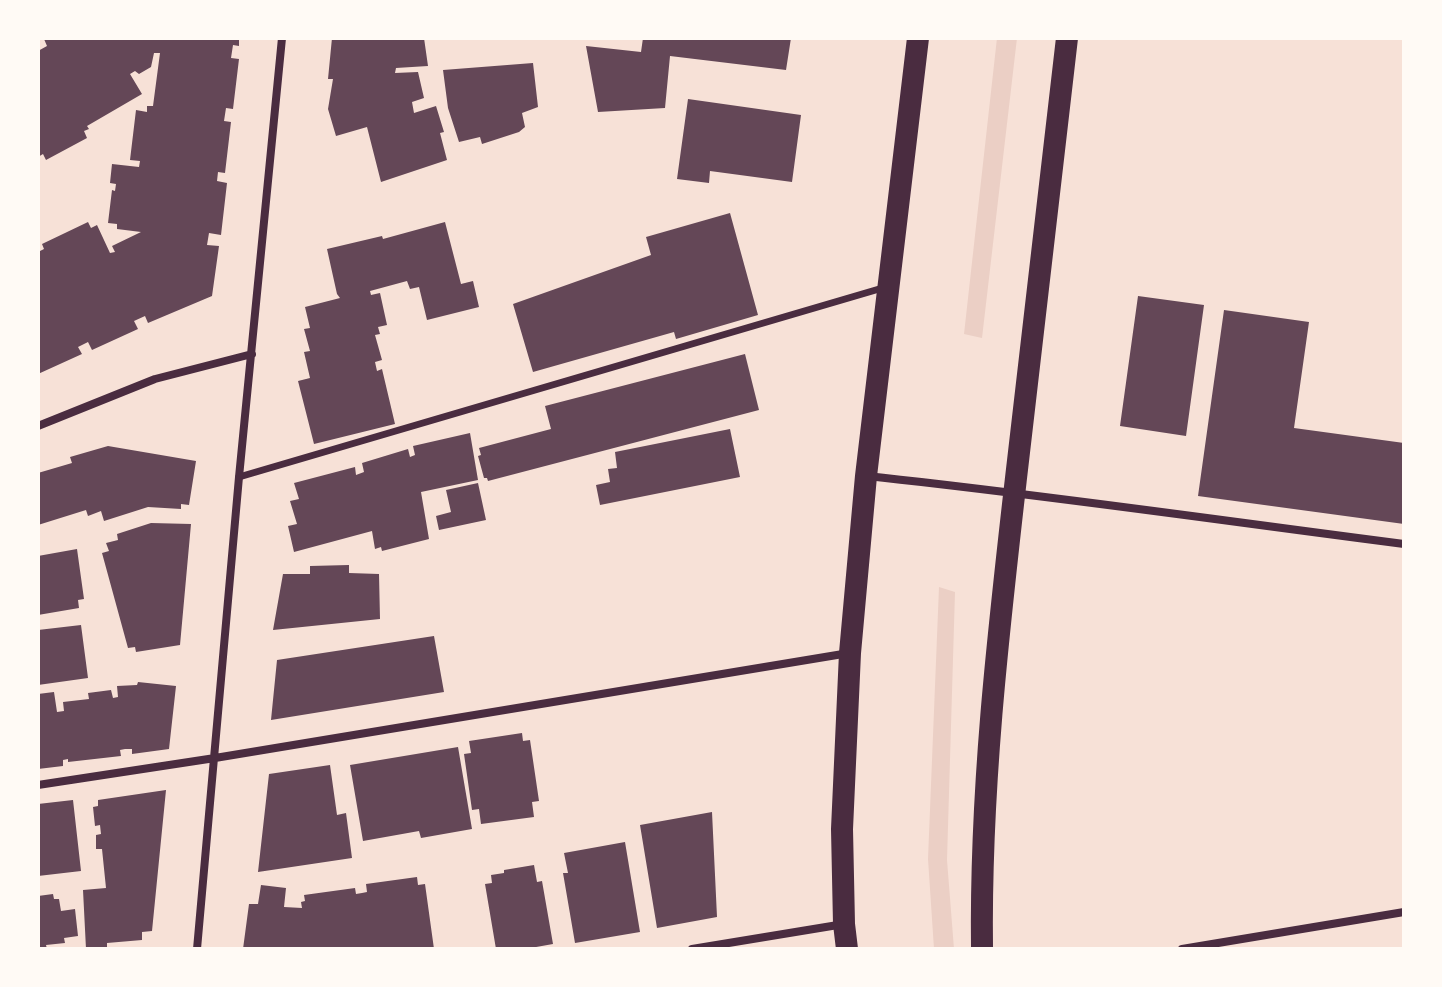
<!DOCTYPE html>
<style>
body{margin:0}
#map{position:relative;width:1442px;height:987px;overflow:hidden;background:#f7e1d7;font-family:"Nunito Sans",sans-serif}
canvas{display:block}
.frame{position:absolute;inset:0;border:40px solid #fffaf5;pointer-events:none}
</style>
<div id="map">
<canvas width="1442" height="987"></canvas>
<div class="frame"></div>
</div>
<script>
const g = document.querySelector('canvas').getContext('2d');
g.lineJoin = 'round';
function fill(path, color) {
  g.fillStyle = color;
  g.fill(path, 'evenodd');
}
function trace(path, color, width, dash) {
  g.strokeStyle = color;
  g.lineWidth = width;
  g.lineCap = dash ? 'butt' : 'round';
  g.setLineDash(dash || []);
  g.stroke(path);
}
const green = new Path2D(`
 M997,38h20l-35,300 -18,-4z
 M939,587l16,5 -8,268 7,89h-20l-6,-90z`);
const building = new Path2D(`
 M46,38h193v8l-6,-1 -2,13 8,1 -6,50 -7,-1 -2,13 7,1 -6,51 -7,-1 -1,9 10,2 -6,52 -12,-2 -2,12 12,1 -7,50 -64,27 -3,-7 -11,5 4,8 -46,21 -4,-8 -10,5 4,7 -44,20v-122l6,-3 -2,-5 46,-22 3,6 6,-3 13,28 5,-1 -3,-6 29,-14 -24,-3v-5l-9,-1 4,-33 3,1 1,-7 -6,-1 2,-19 27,3 1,-6 -10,-1 6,-50 11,2v-6h6l7,-53h-6l-3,14 -12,7 -4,-3 -5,3 12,20 -55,32 2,3 -5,2 3,7 -41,22 -3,-6 -5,3v-106l9,-5 -3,-7z
 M332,38h92l4,28 -32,2 -1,5 23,-1 6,26 -12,4 2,11 22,-7 8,26 -4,1 7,27 -66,22 -14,-55 -31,9 -8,-27 5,-30h-5z
 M643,38h148l-5,32 -116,-14 -5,52 -67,4 -12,-66 55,6z
 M533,63l5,44 -16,6 3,14 -6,5 -37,12 -2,-7 -21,5 -11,-34 -5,-38z
 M688,99l113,16 -9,67 -82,-11 -1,12 -32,-4z
 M730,213l28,102 -82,24 -2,-7 -141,40 -20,-68 138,-49 -5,-18z
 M445,222l16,62 12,-3 6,26 -52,13 -8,-33 -9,2 -3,-8 -37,10 1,4 9,-2 7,32 -9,2 2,7 -5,1 7,25 -7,2 2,9 5,-2 13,55 -81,20 -16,-63 12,-3 -6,-26 6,-1 -6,-22 6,-1 -5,-21 35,-9 -3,-4 -10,-45 55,-13 1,3z
 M1138,296l66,9 -18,131 -66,-10z
 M1224,310l85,12 -15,106 110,15v81l-206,-28z
 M745,354l14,56 -271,71 -1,-3h-3l-6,-22 3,-1 -2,-7 72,-19 -6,-23z
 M730,429l10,48 -140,28 -4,-20 14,-3 -2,-13 9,-1 -2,-16z
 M470,433l8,47 -57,12 8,47 -47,12 -1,-4 -6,2 -3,-18 -78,21 -6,-26 9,-2 -7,-23 9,-2 -5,-16 61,-16 1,8 8,-3 -2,-9 46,-14 2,8 5,-2 -2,-9z
 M108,446l88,15 -7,44 -8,-1v5l-33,-2 -44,14 -3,-10 -13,5 -2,-6 -48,15v-52l34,-10 -2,-6z
 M478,483l8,37 -47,10 -3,-14 15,-4 -5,-22z
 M151,523l40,1 -11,121 -44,7 -1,-5 -7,1 -26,-95 7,-2 -3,-8 12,-3 -1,-6z
 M77,549l7,50 -6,1 1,8 -41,7v-59z
 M349,565v8l30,1 1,45 -107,11 10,-56h27v-8z
 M81,625l7,53 -50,7v-55z
 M434,636l10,56 -173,28 6,-60z
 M138,682l38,4 -7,63 -37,5v-5h-7l-5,1 1,6 -53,6v-3l-5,1v6l-25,3v-75l16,-2 3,20 7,-1 -1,-9 26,-3 -1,-6 23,-3 2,8 5,-1 -1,-11 20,-1z
 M522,733l1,8 7,-1 9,61 -7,1 2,15 -53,7 -2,-15 -7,1 -8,-56 7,-1 -2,-12z
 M458,747l14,82 -51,9 -2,-7 -56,10 -13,-76z
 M330,765l7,50 9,-2 6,45 -94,14 11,-98z
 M166,790l-14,141 -10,1v8l-35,3v5l-21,1 -3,-59 23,-2 -4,-39h-6v-14l5,-1 -1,-9 -5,1 -2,-19 5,-1v-6z
 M73,800l8,71 -43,5v-72z
 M712,812l5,105 -60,11 -17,-103z
 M625,842l15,90 -65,11 -12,-70h5l-4,-20z
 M534,865l3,17 5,-1 11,63 -28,5h-29l-11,-65 7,-1 -1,-8 13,-2v-3z
 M417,877l1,8 7,-1 9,65h-191l6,-45h9l3,-19 25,3 -2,19 18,1 -1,-6 4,-1 -1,-6 51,-7 1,6 6,-1 5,-1 -1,-8z
 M53,894l1,5h5l2,12 14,-2 3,27 -14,2 1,5 -19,2 1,4h-9v-53z`);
const pedestrian = new Path2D(`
 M239,477l647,-190`);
const minor = new Path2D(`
 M38,426l117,-47 97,-25
 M867,476c179,19 358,45 537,68
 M38,785l177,-27 634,-105
 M197,949l42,-472 43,-439
 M692,949l152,-25
 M1182,949l222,-37`);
const trunk = new Path2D(`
 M847,949l-3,-25 -2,-95 8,-176 16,-177 52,-438
 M982,949c-2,-158 16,-314 34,-471 17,-147 34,-293 51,-440`);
fill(green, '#ebcfc5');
fill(building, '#644757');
trace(pedestrian, '#4a2c40', 7);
trace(minor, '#4a2c40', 8);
trace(trunk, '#4a2c40', 22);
</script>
